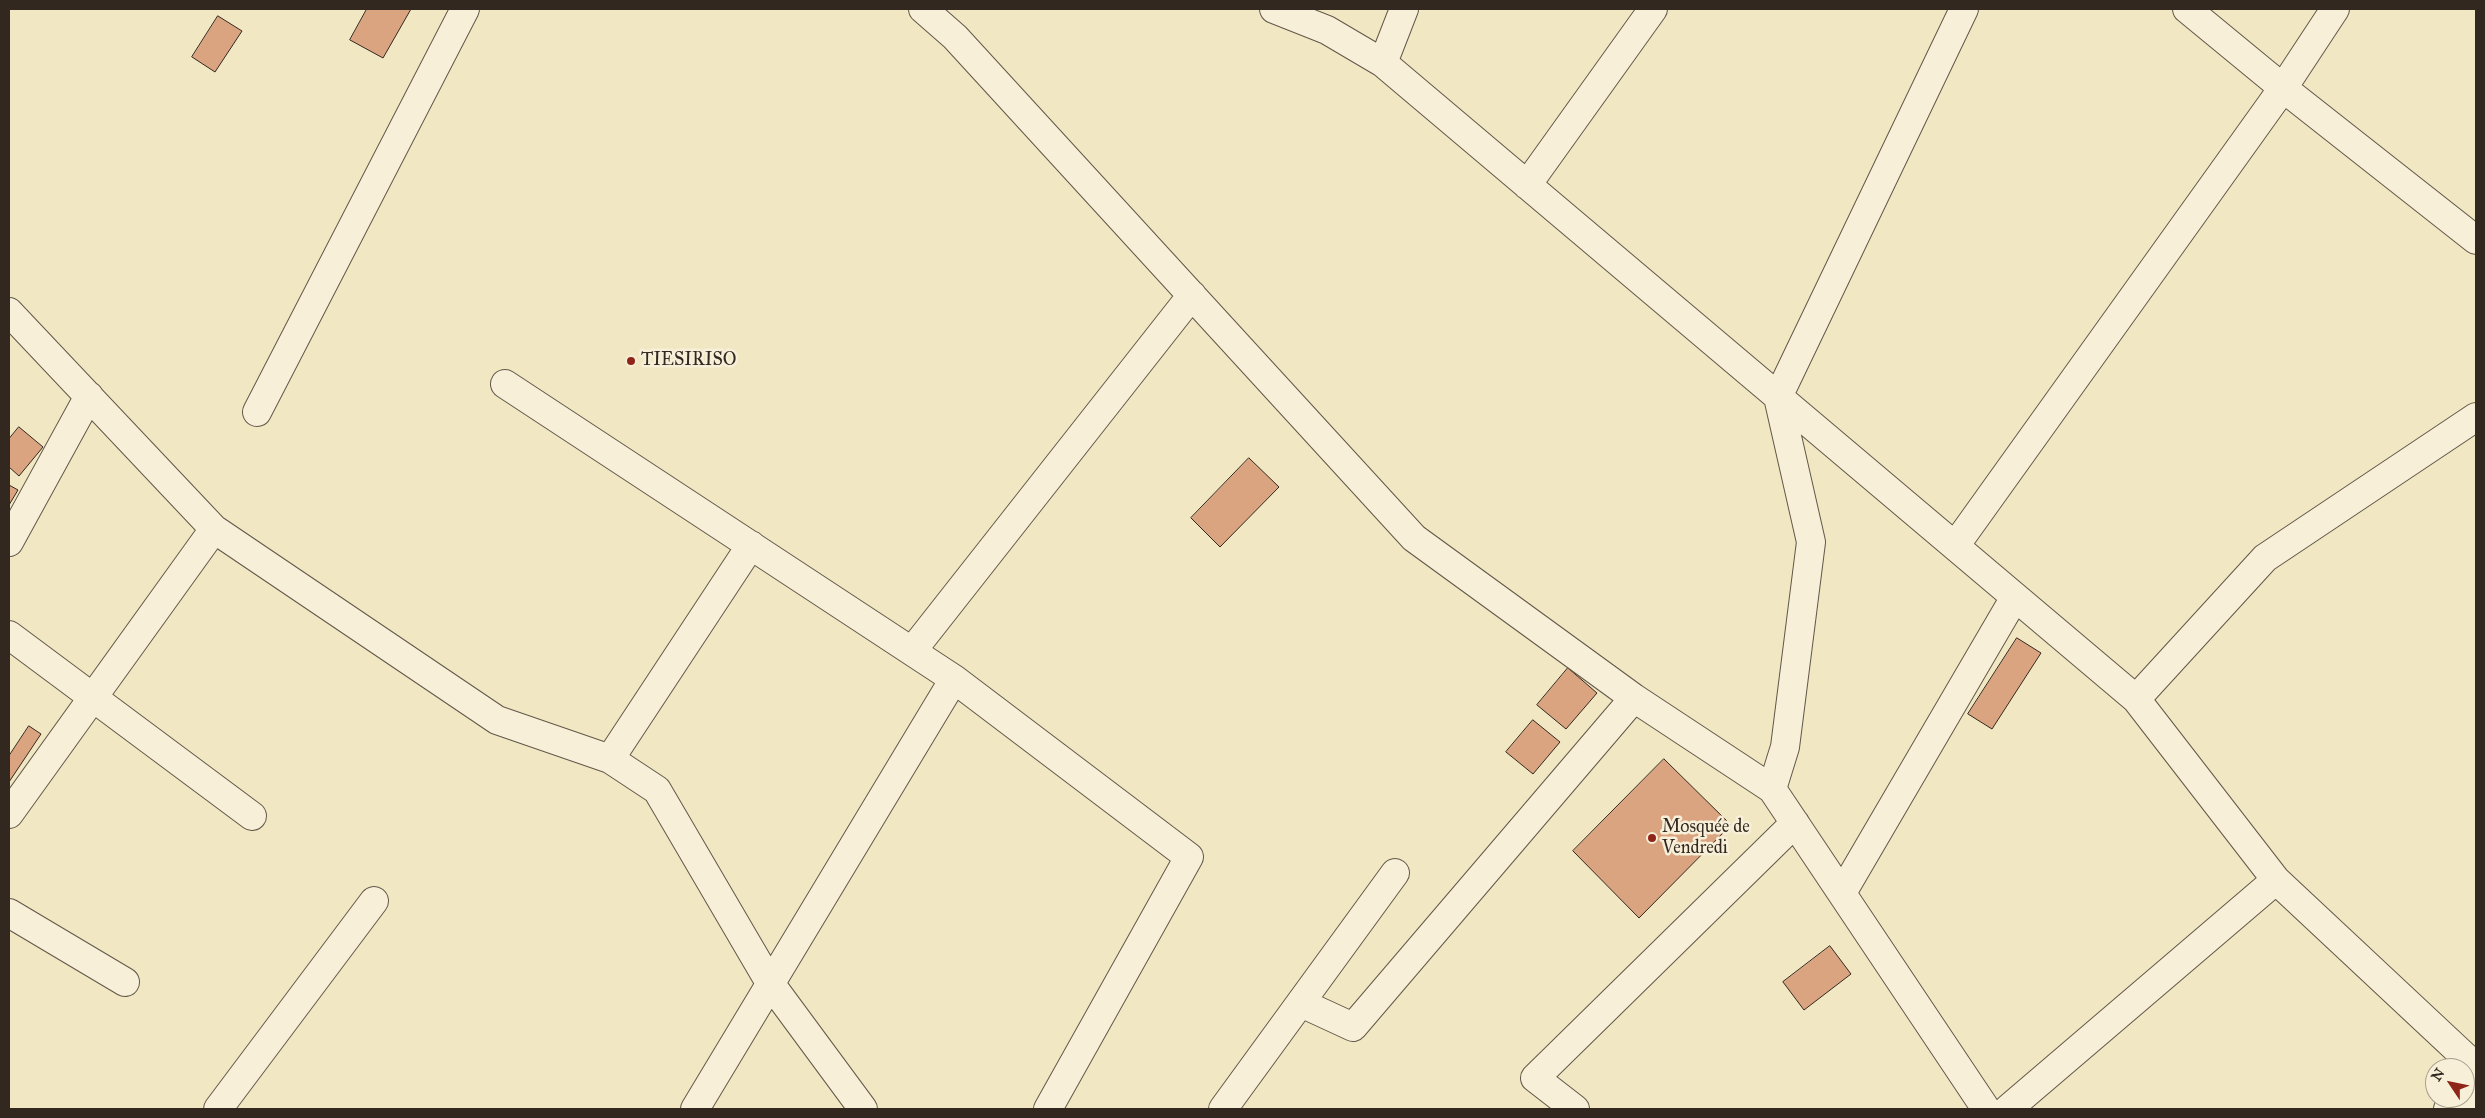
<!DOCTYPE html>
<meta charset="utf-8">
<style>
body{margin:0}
#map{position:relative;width:2485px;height:1118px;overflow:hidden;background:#f2e7c3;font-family:"IM FELL Great Primer",serif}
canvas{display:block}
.frame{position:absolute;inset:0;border:10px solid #322820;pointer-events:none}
.north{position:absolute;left:2425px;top:1058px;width:50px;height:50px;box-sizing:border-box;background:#f7efd8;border:1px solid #a89f8e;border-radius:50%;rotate:304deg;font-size:14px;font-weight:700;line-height:20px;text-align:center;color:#322820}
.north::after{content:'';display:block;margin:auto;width:18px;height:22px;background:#8f2418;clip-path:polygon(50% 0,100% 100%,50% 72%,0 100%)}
</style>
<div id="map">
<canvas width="2485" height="1118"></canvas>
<div class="frame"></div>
<div class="north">N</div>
</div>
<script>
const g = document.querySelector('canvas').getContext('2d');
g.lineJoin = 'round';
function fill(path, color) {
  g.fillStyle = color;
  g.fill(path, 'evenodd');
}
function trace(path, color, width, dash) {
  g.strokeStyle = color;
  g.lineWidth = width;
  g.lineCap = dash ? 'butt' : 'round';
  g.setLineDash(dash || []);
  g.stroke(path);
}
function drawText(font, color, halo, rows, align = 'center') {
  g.font = font + ' "IM FELL Great Primer",serif';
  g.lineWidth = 5;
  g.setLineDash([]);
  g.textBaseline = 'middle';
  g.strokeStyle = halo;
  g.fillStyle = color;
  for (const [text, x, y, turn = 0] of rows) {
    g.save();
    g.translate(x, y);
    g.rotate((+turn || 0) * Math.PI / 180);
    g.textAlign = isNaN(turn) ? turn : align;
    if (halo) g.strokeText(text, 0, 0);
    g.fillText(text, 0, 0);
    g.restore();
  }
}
const building = new Path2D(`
 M367,9h44l-28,49 -33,-18z
 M218,16l24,15 -27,41 -23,-15z
 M19,427l24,20 -24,29 -10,-9v-28z
 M1249,458l30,29 -59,60 -29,-29z
 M9,485l9,5 -9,15z
 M2017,638l24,15 -49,76 -24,-15z
 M1568,668l29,25 -31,36 -29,-24z
 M1533,720l27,22 -27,32 -27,-22z
 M29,726l12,8 -32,48v-26z
 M1664,759l67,66 -92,93 -66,-67z
 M1830,946l21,28 -47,36 -21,-28z`);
const minor = new Path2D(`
 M923,9l32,28 459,501 220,160 138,91 214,320
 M1274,9l53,21 56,33
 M1404,9l-21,54 753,636 140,181 200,187
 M2187,9l96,79 193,152
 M1527,185l126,-176
 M9,312l205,217 283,191 113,39 47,31 113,193 93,126
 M505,384l449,295 235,178 -141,252
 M257,412l208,-403
 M9,542l80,-146
 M1955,546l328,-458 52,-79
 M9,635l243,181
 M912,651l280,-356
 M2136,699l129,-141 211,-141
 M610,759l141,-214
 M1772,789l13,-42 26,-205 -33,-145 186,-388
 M9,814l205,-285
 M1842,893l173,-296
 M9,913l116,69
 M1301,1003l52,24 281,-329
 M218,1109l156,-208
 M695,1109l259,-430
 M1223,1109l172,-236
 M1575,1109l-40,-31 260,-255
 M2008,1109l268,-229
 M2448,1109l28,-18`);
const markers = [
 [631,361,5,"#8f2418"],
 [1652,838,5,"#8f2418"]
];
const poiNames = [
 ["TIESIRISO",641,361],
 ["Mosquée de",1662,828],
 ["Vendredi",1662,849]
];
fill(building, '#dba481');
trace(building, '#322820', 1);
trace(minor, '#625849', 30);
trace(minor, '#f7efd8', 28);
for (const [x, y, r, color] of markers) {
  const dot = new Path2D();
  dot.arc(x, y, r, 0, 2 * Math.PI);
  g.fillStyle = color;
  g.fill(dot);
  trace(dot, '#f7efd8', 2);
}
drawText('18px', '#322820', '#f7efd8', poiNames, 'left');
</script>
